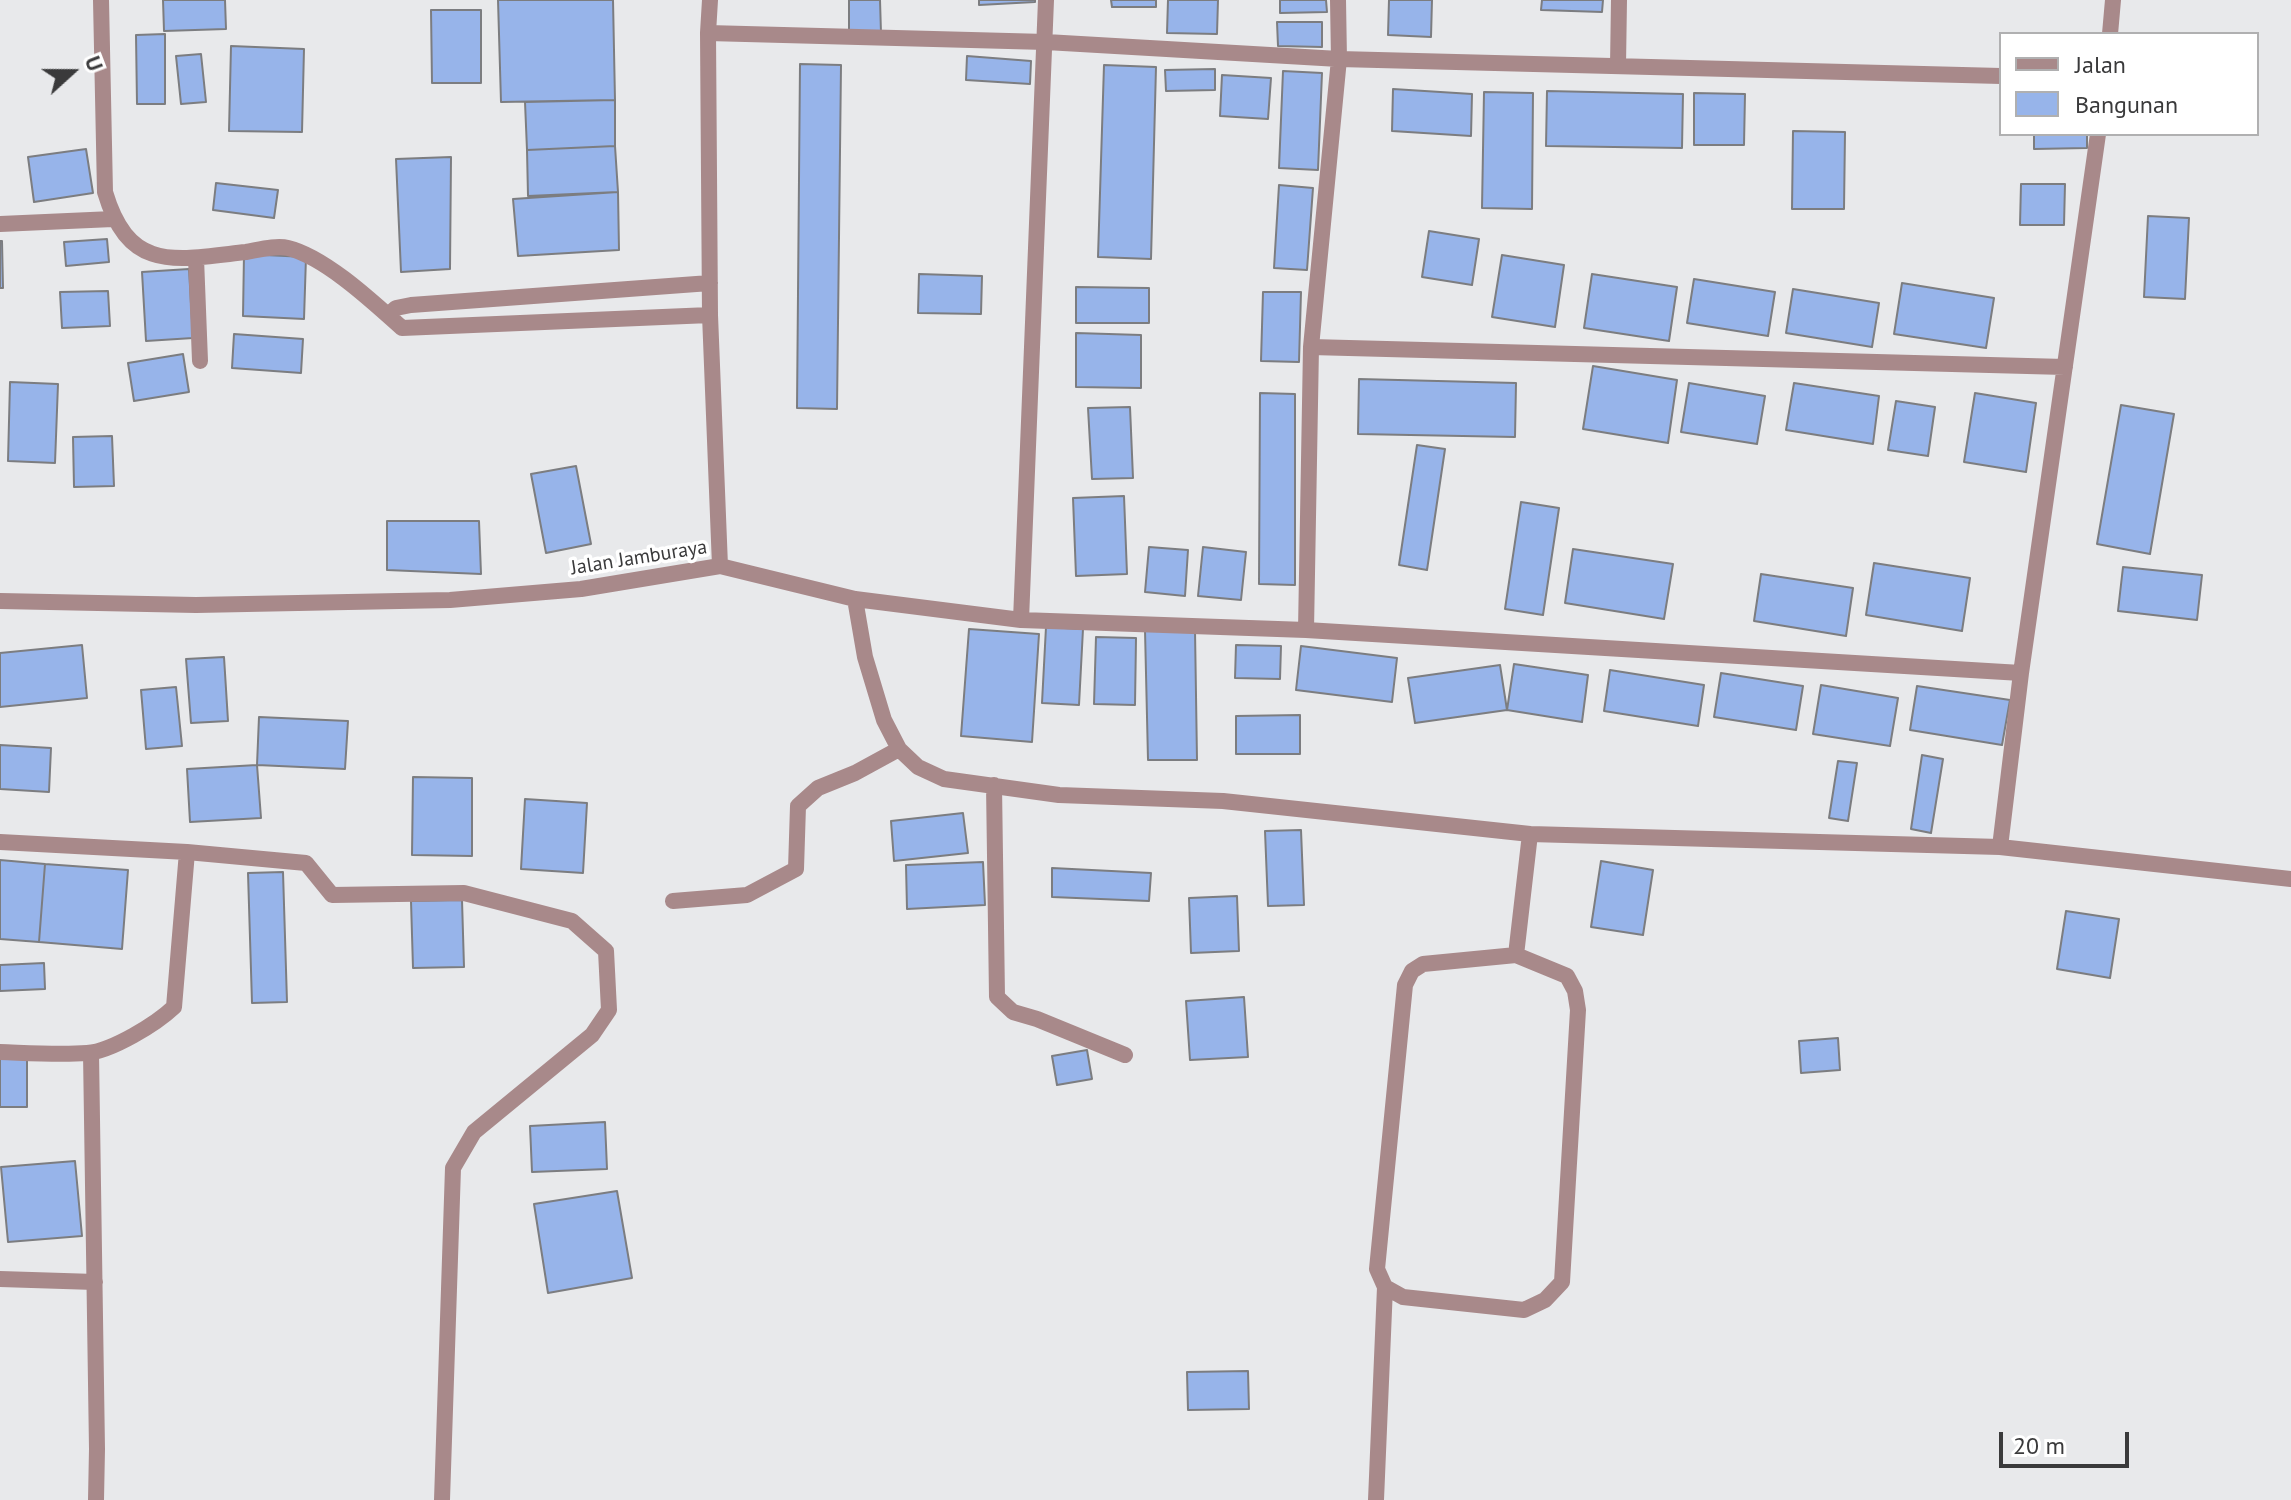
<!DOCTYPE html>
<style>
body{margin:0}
#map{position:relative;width:2291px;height:1500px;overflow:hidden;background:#e8e9eb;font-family:"PT Sans",sans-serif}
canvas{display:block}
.legend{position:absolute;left:1999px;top:32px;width:260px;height:104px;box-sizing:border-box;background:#fff;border:2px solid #b0b0b1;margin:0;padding:10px 14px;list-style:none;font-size:24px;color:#3a3a3b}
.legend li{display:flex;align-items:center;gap:16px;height:40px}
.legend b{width:40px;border:2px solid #b0b0b1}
.north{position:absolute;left:32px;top:32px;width:80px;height:80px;-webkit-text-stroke:6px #fff;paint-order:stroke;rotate:69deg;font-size:22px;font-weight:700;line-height:32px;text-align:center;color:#3a3a3b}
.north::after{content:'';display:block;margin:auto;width:28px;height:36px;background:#3a3a3b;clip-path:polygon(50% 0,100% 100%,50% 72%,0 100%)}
.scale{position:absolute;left:1999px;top:1432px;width:130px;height:36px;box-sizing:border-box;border:4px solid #3a3a3b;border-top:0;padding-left:10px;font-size:24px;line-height:28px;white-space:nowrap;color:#3a3a3b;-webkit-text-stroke:6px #fff;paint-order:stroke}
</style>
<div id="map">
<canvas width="2291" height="1500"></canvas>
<ul class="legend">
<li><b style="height:10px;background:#a8898a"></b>Jalan</li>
<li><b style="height:22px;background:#97b4ea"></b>Bangunan</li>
</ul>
<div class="north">U</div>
<div class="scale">20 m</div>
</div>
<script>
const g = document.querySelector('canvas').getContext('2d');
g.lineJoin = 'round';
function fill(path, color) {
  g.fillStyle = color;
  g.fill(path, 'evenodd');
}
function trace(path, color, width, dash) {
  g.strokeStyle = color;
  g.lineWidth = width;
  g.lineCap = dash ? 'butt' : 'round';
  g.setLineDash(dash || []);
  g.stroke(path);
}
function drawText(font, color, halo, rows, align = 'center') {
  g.font = font + ' "PT Sans",sans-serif';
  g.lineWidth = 7;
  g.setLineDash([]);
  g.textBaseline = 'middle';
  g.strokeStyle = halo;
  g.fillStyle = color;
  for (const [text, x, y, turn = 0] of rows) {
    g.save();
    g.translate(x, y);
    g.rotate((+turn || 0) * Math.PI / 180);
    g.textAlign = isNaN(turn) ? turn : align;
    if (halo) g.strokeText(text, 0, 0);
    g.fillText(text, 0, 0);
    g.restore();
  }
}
const building = new Path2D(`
 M163,0h62l1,29 -62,2z
 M498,0h115l2,100 -114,2z
 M849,0h31l1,33 -32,1z
 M979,0h56v2l-56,3z
 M1111,0h45v7h-44z
 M1168,0h50l-1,34 -50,-1z
 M1280,0h46l1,12 -47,1z
 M1389,0h43l-1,37 -43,-2z
 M1542,0h61l-1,12 -61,-2z
 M431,10h50v73h-49z
 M1277,22h45v25l-44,-1z
 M165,34v70h-28l-1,-69z
 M231,46l73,3 -2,83 -73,-1z
 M201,54l5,48 -25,2 -5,-48z
 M967,56l64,5 -1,23 -64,-4z
 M800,64l41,1 -4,344 -40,-1z
 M1104,65l52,2 -5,192 -53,-2z
 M1215,69v21l-49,1 -1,-21z
 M1283,71l39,2 -4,97 -39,-2z
 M1222,75l49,3 -3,41 -48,-3z
 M1393,89l79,5 -1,42 -79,-5z
 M1547,91l136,3 -1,54 -136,-2z
 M1484,92l49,1 -1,116 -50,-1z
 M1694,93l51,1 -1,51h-50z
 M615,100v46l-88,4 -2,-48z
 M1793,131l52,1 -1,77h-52z
 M2034,134h53v14l-53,1z
 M615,146l3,46 -90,4 -1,-46z
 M86,149l7,44 -59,9 -6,-45z
 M451,157l-1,112 -49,3 -5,-113z
 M216,183l62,7 -4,28 -61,-8z
 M2021,184h44l-1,41h-44z
 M1279,185l34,3 -6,82 -33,-2z
 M618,192l1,58 -101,6 -5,-57z
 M2148,216l41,2 -4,81 -41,-2z
 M1429,231l50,8 -7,46 -50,-8z
 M107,239l2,23 -43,4 -2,-24z
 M0,241h2l1,47h-3z
 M244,254l62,3 -2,62 -61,-3z
 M1502,255l62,10 -9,62 -63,-10z
 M189,269l4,69 -47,3 -4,-69z
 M919,274l63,2 -1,38 -63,-1z
 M1592,274l85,13 -8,54 -85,-13z
 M1694,279l81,13 -7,44 -81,-13z
 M1902,283l92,15 -8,50 -92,-14z
 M1076,287l73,1v35h-73z
 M1793,289l86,14 -7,44 -86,-14z
 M108,291l2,35 -48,2 -2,-36z
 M1263,292h38l-2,70 -38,-1z
 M1076,333l65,2v53l-65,-1z
 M234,334l69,5 -2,34 -69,-5z
 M183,354l6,38 -55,9 -6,-38z
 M1593,366l84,14 -9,63 -85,-14z
 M1359,379l157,4 -1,54 -157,-3z
 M10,382l48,2 -3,79 -47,-2z
 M1689,383l76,13 -8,48 -76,-12z
 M1794,383l85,13 -6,48 -87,-14z
 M1260,393l35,1v191l-36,-1z
 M1975,393l61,10 -10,69 -62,-10z
 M1896,401l39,6 -7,49 -40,-6z
 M2121,405l53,9 -24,140 -53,-10z
 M1130,407l3,71 -41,1 -4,-71z
 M112,436l2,50 -40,1 -1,-50z
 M1417,445l28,4 -18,121 -28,-5z
 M576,466l15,78 -45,9 -15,-79z
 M1124,496l3,78 -51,2 -3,-78z
 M1521,502l38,6 -16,107 -38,-6z
 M387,521h92l2,53 -94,-4z
 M1149,547l39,3 -3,46 -40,-4z
 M1203,547l43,5 -5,48 -43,-4z
 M1573,549l100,15 -9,55 -99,-16z
 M1874,563l96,15 -8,53 -96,-16z
 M2123,567l79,8 -5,45 -79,-9z
 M1761,574l92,14 -7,48 -92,-15z
 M1046,627l37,2 -4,76 -37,-2z
 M969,629l70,5 -7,108 -71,-6z
 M1145,630h50l2,130h-49z
 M1096,637l40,1 -1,67 -41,-1z
 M82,645l5,53 -87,9v-54z
 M1236,645l45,1 -1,33 -45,-1z
 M1301,646l96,12 -5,44 -96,-12z
 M224,657l4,64 -37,2 -5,-64z
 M1514,664l74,11 -6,47 -75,-12z
 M1500,665l7,45 -92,13 -7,-45z
 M1610,670l94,15 -6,41 -94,-15z
 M1721,673l82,13 -7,44 -82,-13z
 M1821,685l77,13 -8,48 -77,-12z
 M1917,686l93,14 -8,45 -92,-15z
 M176,687l6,59 -36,3 -5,-59z
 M1300,715v39h-64v-38z
 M259,717l89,4 -3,48 -88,-4z
 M0,745l51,3 -2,44 -49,-3z
 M1922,755l21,4 -12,74 -20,-4z
 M1838,761l19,2 -9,58 -19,-3z
 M257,765l4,53 -71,4 -3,-53z
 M413,777l59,1v78l-60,-1z
 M525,799l62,4 -4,70 -62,-4z
 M963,813l5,40 -74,8 -3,-40z
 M1301,830l3,75 -36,1 -3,-75z
 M0,860l45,4 -6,78 -39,-3z
 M1601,861l52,9 -10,65 -52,-8z
 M983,862l2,43 -78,4 -1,-44z
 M45,864l83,6 -6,79 -83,-7z
 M1052,868l99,5 -2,28 -97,-4z
 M283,872l4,130 -35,1 -4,-130z
 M1237,896l2,55 -48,2 -2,-55z
 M462,900l2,67 -51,1 -2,-67z
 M2066,911l53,8 -9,59 -53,-9z
 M44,963l1,26 -45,2v-26z
 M1244,997l4,60 -58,3 -4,-59z
 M1838,1038l2,32 -39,3 -2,-32z
 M1087,1050l5,29 -35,6 -5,-29z
 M0,1057h27v50h-27z
 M605,1122l2,47 -75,3 -2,-46z
 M75,1161l7,75 -74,6 -7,-75z
 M617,1191l15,87 -84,15 -14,-89z
 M1248,1371l1,38 -61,1 -1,-38z`);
const street = new Path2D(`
 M101,0l4,192c24,81 70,68 141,60 12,-2 30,-7 42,-4 37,9 85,54 114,80l308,-13
 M1046,0l-25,620 285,10 715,43
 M708,33l338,9 293,17 662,17
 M2110,34l3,-34
 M1618,66l1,-66
 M2098,134l-77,539 -21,174 291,32
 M0,224l113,-5
 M196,258l4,103
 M388,315l8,-7 15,-3 299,-22
 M1311,347l754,20
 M720,566l135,33 166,21
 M855,599l10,58 19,63 15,29 19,18 26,12 115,16 164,6 307,33 470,13
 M0,601l196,4 254,-5 131,-11 139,-23 -10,-251 -2,-282 2,-33
 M1306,630l5,-283 28,-288 -1,-59
 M994,785l3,212 16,15 24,7 88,36
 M0,842l187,10
 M673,901l74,-6 49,-26 2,-63 20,-18 37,-15 44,-24
 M1516,955l-93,9 -11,7 -7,14 -28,284 8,18 18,10 121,13 21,-10 17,-18 16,-272 -3,-19 -8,-15 -51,-21 14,-121
 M0,1052c29,1 59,3 87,1 25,-2 69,-29 87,-46l13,-155 119,11 26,32 132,-2 108,28 34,30 3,59 -17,25 -118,97 -21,36 -11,332
 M91,1053l6,396 -1,51
 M0,1279l95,3
 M1376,1500l9,-213`);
const streetNames = [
 ["Jalan Jamburaya",639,558,-9]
];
fill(building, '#97b4ea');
trace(building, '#7c7d80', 2);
trace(street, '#a8898a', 16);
drawText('20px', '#3a3a3b', '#fff', streetNames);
</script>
